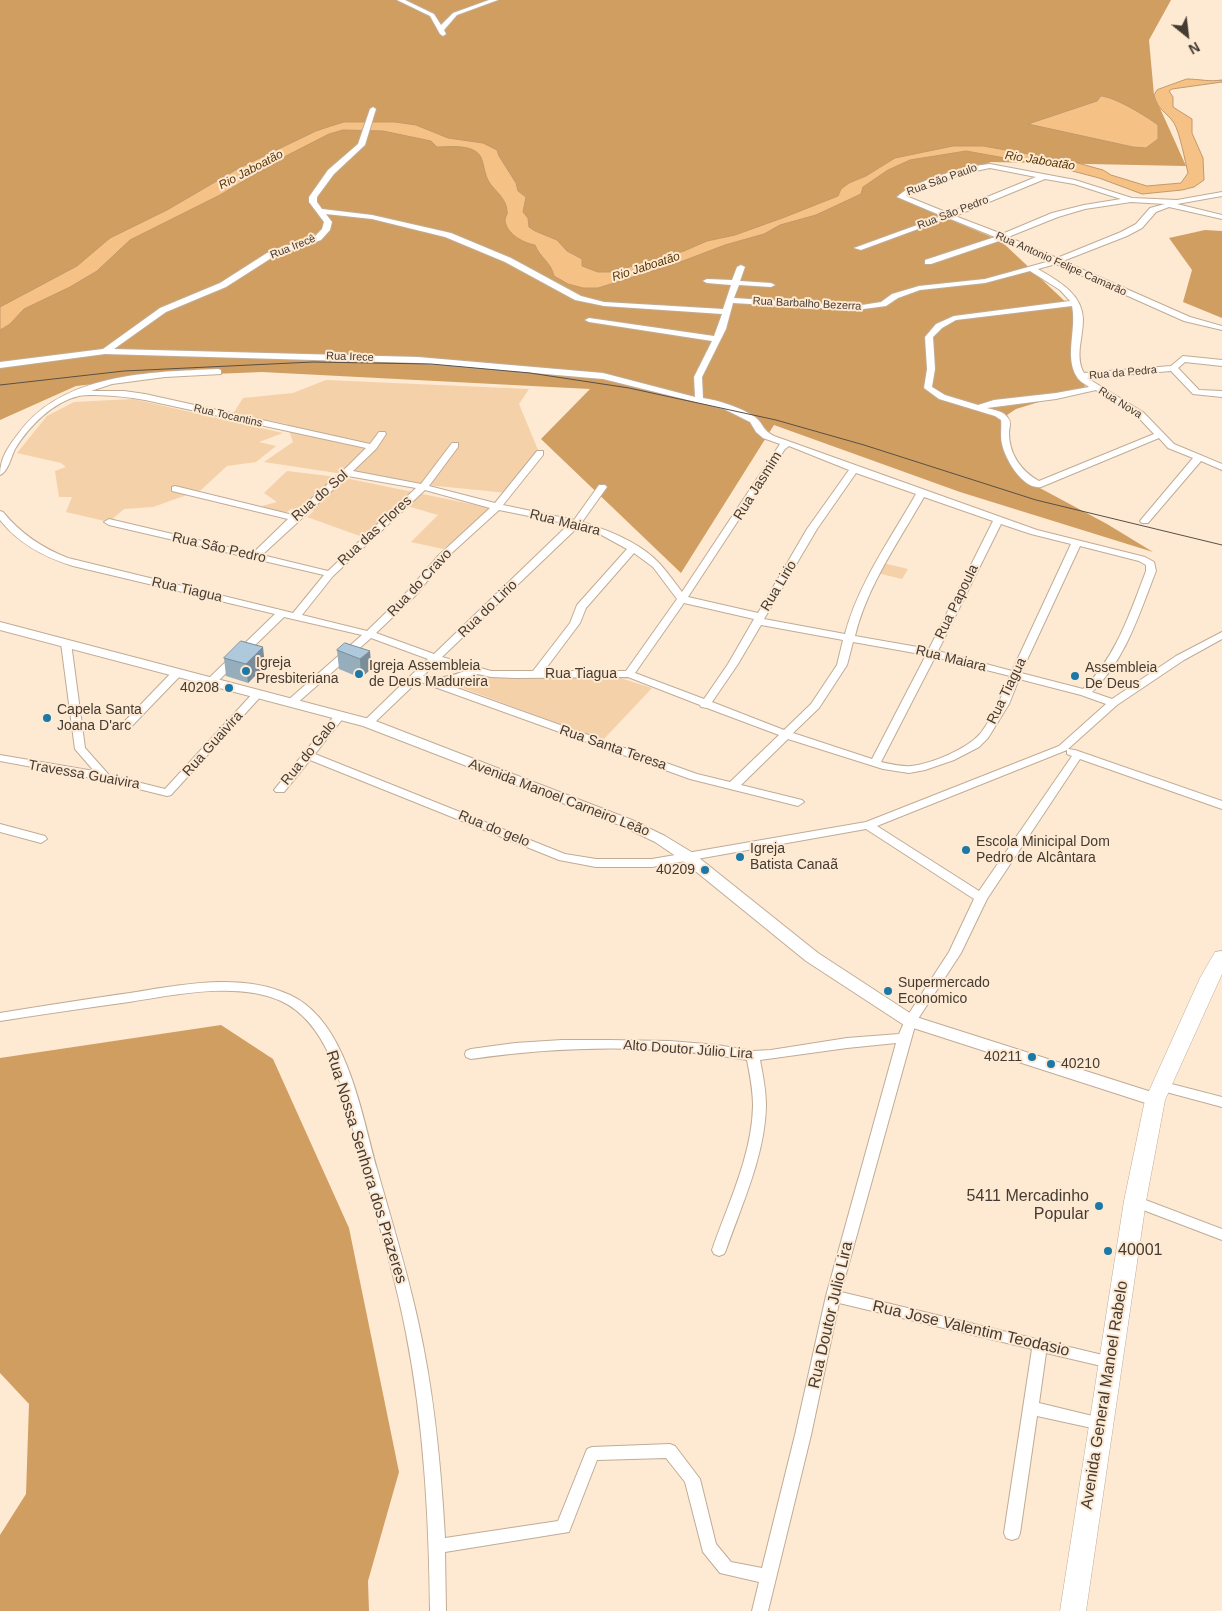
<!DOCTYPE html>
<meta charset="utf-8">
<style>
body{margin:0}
#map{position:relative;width:1222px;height:1611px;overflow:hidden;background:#fee9d2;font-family:Helvetica,sans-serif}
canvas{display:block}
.north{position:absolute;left:1162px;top:10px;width:50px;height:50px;-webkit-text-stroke:4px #fee9d2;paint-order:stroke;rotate:151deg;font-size:14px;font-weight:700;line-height:20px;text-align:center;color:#443b32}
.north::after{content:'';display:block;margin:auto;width:18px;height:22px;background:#443b32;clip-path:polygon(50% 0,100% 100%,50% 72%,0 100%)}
</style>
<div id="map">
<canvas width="1222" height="1611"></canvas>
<div class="north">N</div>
</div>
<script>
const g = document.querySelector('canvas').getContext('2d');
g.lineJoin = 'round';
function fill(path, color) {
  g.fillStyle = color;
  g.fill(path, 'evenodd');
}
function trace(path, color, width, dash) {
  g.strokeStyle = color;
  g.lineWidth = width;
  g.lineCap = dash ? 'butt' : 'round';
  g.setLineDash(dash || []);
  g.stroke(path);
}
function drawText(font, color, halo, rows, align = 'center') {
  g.font = font + ' Helvetica,sans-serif';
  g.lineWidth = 4;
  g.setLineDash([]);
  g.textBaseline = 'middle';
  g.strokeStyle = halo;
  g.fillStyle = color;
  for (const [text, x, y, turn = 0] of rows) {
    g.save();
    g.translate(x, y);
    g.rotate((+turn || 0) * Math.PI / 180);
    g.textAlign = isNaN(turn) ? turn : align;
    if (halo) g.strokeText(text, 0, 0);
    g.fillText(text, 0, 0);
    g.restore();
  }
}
const green = new Path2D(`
 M326,380l203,9 -10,15 19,46 -30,43 -112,-11 -132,-20 29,-20 -6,-18 -54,-10 10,-16 50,-5z
 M133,399l150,34 -24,9 17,4 -20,16 -29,4 -26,24 -48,17 -29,2 -15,13 -43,-10 6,-15h-13l-4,-26 11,-4 -5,-4 -44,-10 30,-37 27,-14z
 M287,471l58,7 150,31 -52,40 -32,-7 27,-27 -31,-9 -47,30 -53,-19 7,-6 -23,-2 -8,6 -21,-9 15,-4 -13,-9z
 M883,563l25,6 -6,10 -25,-6z
 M479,675l141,3 32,10 -49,52 -143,-53z`);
const forest = new Path2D(`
 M0,0h1171l-22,40 5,55 32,71 -195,-4 -95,35 105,44 71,67 13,80 -69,21 -15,10 8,42 14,18 84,45 46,28 -193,-60 -186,-67 -93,148 -140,-134 49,-50 -328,-17 -98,4 -88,10 -76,34v-90l10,-6 -10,-12z
 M1205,230l17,1v87l-39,-16 9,-32 -23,-32z
 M221,1025l52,34 76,169 50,244 -31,109 1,30h-369v-76l26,-41 3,-90 -29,-31v-315z`);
const water = new Path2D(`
 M1187,79c13,0 21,3 35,1v2l-50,7 -3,2 4,6v10l19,12v14l11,25 1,22 -10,7 -12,3 -40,4 -43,-16 -38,-10 -95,-17 -56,9 -22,10 -25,17 -2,7 -45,21 -36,10 -16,9 -39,11 -50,19 -77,24h-15l-15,-4 -14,-8c-3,-14 -14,-18 -19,-31 -12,-2 -30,-12 -30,-26 1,-3 3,-5 2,-8 0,-12 -13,-21 -18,-29 -4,-6 -5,-16 -7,-22 -5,-17 -32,-13 -45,-13l-6,-6 -48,-10 -40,-1 -14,4 -45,23 -64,38 -90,45 -33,31 -27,16 -46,22 -14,15 -10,6v-23l77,-41 33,-28 57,-28 72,-42 77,-37 15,-5 13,-4h51l21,3 32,13 35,5 14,7 2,6 17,27 2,8 8,6 -3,15 5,6 1,9 6,4 22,9 10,11 15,8v7l16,6h20l11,-5 55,-16 23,-10 28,-6 50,-18 53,-21 3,-7 8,-6 17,-7 29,-18 58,-12h30l91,16 29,8 8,5 36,11 34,-3 7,-10c-3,-12 -8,-40 -14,-50 -8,-12 -16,-12 -20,-28l3,-5z
 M1101,96c14,1 45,20 57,29v14l-12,9 -13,-1 -105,-23 69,-23z`);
const street = new Path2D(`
 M397,0h8l29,14 7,11 12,-12 36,-13h9l-41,15 -13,15 2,4 -3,2 -3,-2 -10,-18z
 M373,107l3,2 -11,36 -31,29 -17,23v5l5,7 50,6 79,18 60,25 70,38 23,6 119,7 8,-24 -24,-2 -4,-2 4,-2 25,1 5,-13 4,-2 4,2 -5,14 31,2 4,2 -4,2 -32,-2 -5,13 122,8 25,-4 11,-8 27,-8 66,-7 65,-18 -48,-21 -71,24h-6v-4l70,-23 -47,-19 -87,32 -7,-2 88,-32 -45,-19c16,-16 70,-31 93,-33l85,16 57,18 45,2 45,-8v4l-45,8 45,11v4l-53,-12 -13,5 -14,16 -15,8 -64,25 127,56 32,9v4l-38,-9 -128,-57 -18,5c20,12 44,24 45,50 0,9 -2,19 -3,27 -1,9 -1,19 4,27l87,-7 12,-10 39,4v6l-37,-4 -7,6 21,22 23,1v6l-29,-3 -22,-23 -84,7 56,34 31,32 48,20v6l-21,-9 -53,62h-6l-2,-2 53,-63 -25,-10 -9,-10 -118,49c-18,3 -36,-28 -39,-43 -2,-9 0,-16 -1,-24l-6,-4 -56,-17 -15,-11 3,-19 -2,-32 11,-13 18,-8 116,-15 -10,-11 -30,-19 -45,12 -65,7 -22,8 -12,8 -30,4 -123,-7 -7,26 -24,48 1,21c18,3 37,9 52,19 9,7 7,13 19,19l263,94 108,27 9,5 2,9c-17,43 -30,88 -64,121l20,7 64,-43 46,-24v7l-38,21 -67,45 -49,44 7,1 147,51v8l-142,-50 -93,140 -26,54 -45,69 -75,270 274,66 2,4 -2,4 -5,2 -64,-15 -7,50 62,15 5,1 3,5 -3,5 -5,1 -64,-14 -17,117 -2,5 -6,2 -6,-2 -2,-5 28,-184 -193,-46 -28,132 -43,176h-16l7,-29 -39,-9 -17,-21 -18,-70 -19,-24 -69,2 -28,72 -124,20 1,59h-16c-1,-93 -6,-186 -24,-278 -11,-58 -29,-115 -45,-171 -14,-53 -26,-136 -80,-161 -44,-20 -107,-6 -152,1 -43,6 -86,12 -129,19v-8c43,-7 86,-14 130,-20 51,-8 110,-21 160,2 57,26 71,118 87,174 14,50 30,101 41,152 16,71 23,144 27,217l113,-17 29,-72 5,-2 78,-3 5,2 25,33 16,65 15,18 31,6 33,-133 31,-139 70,-253 -49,5 -87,12c3,15 6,31 6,46 -1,49 -24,98 -40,144l-2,4 -5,2 -5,-2 -2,-4c16,-46 40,-95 41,-144 0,-16 -3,-31 -6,-46 -91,-16 -185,-14 -276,-1l-5,-2 -1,-3 1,-3 5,-2 44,-6 47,-3h47l61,1 47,4 36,6 18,-1 76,-12 52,-4 7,-16 43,-66 25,-53 -108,-70 -214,38h-56l-37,-7 -249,-100 -26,32h-8l-2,-2 61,-75 4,-1 5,3 -29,37 250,100 31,5h56l214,-37 193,-76 47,-42 -25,-9 -62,-16 -10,25 -21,34 -9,9 -25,13 -29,10 -16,3 -26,-4 -95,-30 -47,46 61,15 2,2 -6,4 -108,-27 -272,-98 -46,44h-8l-1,-2 1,-2 64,-62 -57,-21 -76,67h-8l-1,-2 1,-2 75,-66 -78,-18 -68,66h-8l-1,-2 1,-2 67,-65 -202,-48c-29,-9 -54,-22 -73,-46v-9l3,1c18,22 39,36 65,46l225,55 31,-38 -215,-50 -5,-3 5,-3 144,34 35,-34 -116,-28v-4l3,-1 118,29 55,-49 18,-18 -221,-48c-15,-3 -52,-7 -66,-4 -26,6 -50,30 -64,53 -4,8 -7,23 -15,26 0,-17 8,-28 18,-41 44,-61 132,-62 200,-65l3,1v4l-56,3 -53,7 -21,7h33l21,3 225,50 9,-12h6l1,2 -10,15 -23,22 68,13 31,-41h6v4l-29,39 66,17 42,-52h6v4l-40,50 71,15 25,-35h6l2,2 -25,35c26,8 59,21 78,42 8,9 15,19 22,28l98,-148 -17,-6 -7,-6 -6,-10 -26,-13 -121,-30 -185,-16 -313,-9 -105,14v-6l103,-13 57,-41 60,-25 47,-30 48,-17 7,-7 2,-7 -15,-20v-5l19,-27 30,-26 12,-35zM990,168l46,9 -88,36 -42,-17 55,-22zM1045,179l29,5 47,15 -37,6 -32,8 -50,21 -47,-18zM1131,202l34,2 -15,4 -14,16 -15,8 -64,26 -49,-21 50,-20 27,-8zM326,214l46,5 73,18 60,25 70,38 29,6 118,8 -8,22 -125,-18 -4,2 4,2 123,19 -18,36 1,20 -92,-24 -185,-16 -304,-8 52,-37 60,-25 47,-30 48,-17 9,-10 2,-8zM1072,306c5,23 -8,51 5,71 2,4 8,7 12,10l-33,6 -62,7 -16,5 -33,-10 -13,-8 3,-18 -2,-32 9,-9 14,-8zM1096,390l41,26 17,18 -115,47c-18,-10 -30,-27 -30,-48 0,-6 3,-10 -1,-15 -4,-7 -14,-8 -21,-10l69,-9zM789,446l60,24 -42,59 -49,84 -70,-16 97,-148zM856,473l60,21c-25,44 -58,90 -71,140l-81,-15 53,-90zM348,476l68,12 -88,83 -66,-16zM425,490l65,18 -51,47 -32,37 -40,39 -65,-16 31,-39zM924,497l69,24 -64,128 -74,-13c12,-50 44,-95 69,-139zM499,510l70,14 -135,130 -58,-21 39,-37 30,-37zM1001,524l30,10 40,10 -59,127 -74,-20zM578,527l18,5 31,17 -50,56 -7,18 -37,48h-42l-49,-14zM1080,546l59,15 7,4v6c-16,42 -30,86 -63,118l-62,-16zM634,553l19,14 24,32 -51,72h-82l36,-48 6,-15zM684,603l70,16 -26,45 -24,35 -69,-26zM761,625l82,15 -6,25 -26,39 -27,26 -72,-28 26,-38zM853,642l73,13 -54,104 -79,-26 26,-25 28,-43zM935,657l75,19c-8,20 -17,41 -30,58 -13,15 -49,30 -69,32 -9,1 -21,-2 -30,-4zM437,662l30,8c-14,6 -30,11 -44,6zM478,674l13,3 25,1 112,-1 72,28 1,2 6,1 72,27 -49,47 -33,-8 -254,-91 14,-2zM1067,750v4l5,2 -93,135 -102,-65z
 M66,640l5,3 14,105 24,27 56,14 89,-97h8l1,2 -92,101 -4,1 -65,-16 -102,-19v-6l94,16 -19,-22 -14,-106z
 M177,670l4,1 1,2 -1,2 -52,54h-8l-1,-2 1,-2 52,-54z
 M0,824l45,12 2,3 -6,4 -41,-11z
 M1160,1081l62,16v10l-67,-18 -2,-3 2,-3z
 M1135,1196l87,33v11l-92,-35 -2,-4 2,-4z`);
const secondary = new Path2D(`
 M0,622l373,98 259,100 33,16 28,17 125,100 98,64 245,78 3,5 -3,5 -6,1 -251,-81 -98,-64 -123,-100 -28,-19 -33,-16 -259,-100 -363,-96z`);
const primary = new Path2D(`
 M1222,951v23l-57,126 -19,101 -60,410h-26l64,-410 21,-101 55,-122 15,-26z`);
const tram = new Path2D(`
 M0,385l124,-14 189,-9 118,2 99,9 99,15 147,32 88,25 172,55 186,45`);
const wall = new Path2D(`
 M337,650l33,1 1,18 -10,9 -22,-9z
 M224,658l41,8 -17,17 -22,-7z`);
const shadedWall = new Path2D(`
 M263,647l2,19 -17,17 -2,-19z
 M370,651l1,18 -10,9 -1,-19z`);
const building = new Path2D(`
 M241,641l22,6 -17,17 -22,-6z
 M345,643l25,8 -10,8 -23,-9z`);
const markers = [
 [246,671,5,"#1c78a6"],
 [359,674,5,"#1c78a6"],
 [1075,676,5,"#1c78a6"],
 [229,688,5,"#1c78a6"],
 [47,718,5,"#1c78a6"],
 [966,850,5,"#1c78a6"],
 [740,857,5,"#1c78a6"],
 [705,870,5,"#1c78a6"],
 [888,991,5,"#1c78a6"],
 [1032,1057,5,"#1c78a6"],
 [1051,1064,5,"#1c78a6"],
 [1099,1206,5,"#1c78a6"],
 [1108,1251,5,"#1c78a6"]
];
const farStreetnames = [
 ["Rua São Paulo",942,180,-20],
 ["Rua São Pedro",953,213,-21],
 ["Rua Irecê",293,247,-22],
 ["Rua Antonio Felipe Camarão",1061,264,24],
 ["Rua Barbalho Bezerra",807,304,3],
 ["Rua Irece",350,357,2],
 ["Rua da Pedra",1123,373,-5],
 ["Rua Nova",1120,403,32],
 ["Rua Tocantins",228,416,13]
];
const farWaternames = [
 ["Rio Jaboatão",1040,161,9],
 ["Rio Jaboatão",251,170,-28],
 ["Rio Jaboatão",646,267,-18]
];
const streetNames = [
 ["Rua Jasmim",758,486,-58],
 ["Rua do Sol",320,496,-41],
 ["Rua Maiara",565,523,14],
 ["Rua das Flores",375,531,-43],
 ["Rua São Pedro",219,548,13],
 ["Rua do Cravo",420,583,-47],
 ["Rua Lirio",779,586,-59],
 ["Rua Tiagua",187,590,13],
 ["Rua Papoula",957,602,-64],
 ["Rua do Lirio",488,609,-44],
 ["Rua Maiara",951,659,14],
 ["Rua Tiagua",581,674],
 ["Rua Tiagua",1007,691,-64],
 ["Rua Guaivira",213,744,-48],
 ["Rua Santa Teresa",613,748,19],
 ["Rua do Galo",309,753,-51],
 ["Travessa Guaivira",84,775,10],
 ["Avenida Manoel Carneiro Leão",559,798,21],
 ["Rua do gelo",494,829,22],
 ["Alto Doutor Júlio Lira",688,1050,4]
];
const poiNames = [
 ["Igreja",256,663],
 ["Presbiteriana",256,679],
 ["Igreja Assembleia",369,666],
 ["de Deus Madureira",369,682],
 ["Assembleia",1085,668],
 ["De Deus",1085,684],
 ["40208",219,688,"right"],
 ["Capela Santa",57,710],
 ["Joana D'arc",57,726],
 ["Escola Minicipal Dom",976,842],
 ["Pedro de Alcântara",976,858],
 ["Igreja",750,849],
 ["Batista Canaã",750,865],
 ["40209",695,870,"right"],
 ["Supermercado",898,983],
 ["Economico",898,999],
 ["40211",1022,1057,"right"],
 ["40210",1061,1064]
];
const nearStreetnames = [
 ["Rua Nossa Senhora dos Prazeres",366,1167,73],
 ["Rua Doutor Julio Lira",831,1315,-77],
 ["Rua Jose Valentim Teodasio",971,1329,13],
 ["Avenida General Manoel Rabelo",1105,1395,-81]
];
const nearPoinames = [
 ["5411 Mercadinho",1089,1197],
 ["Popular",1089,1215],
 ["40001",1118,1251,"left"]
];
fill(green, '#f4d1a8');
fill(forest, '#d19e61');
fill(water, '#f6c184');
trace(water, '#c1996b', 1);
trace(street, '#c0ac96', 2);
trace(secondary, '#c0ac96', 2);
trace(primary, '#c0ac96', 1);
fill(street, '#fff');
fill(secondary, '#fff');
fill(primary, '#fff');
trace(tram, '#594f44', 1);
fill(wall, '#96adbc');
fill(shadedWall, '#7a8d99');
fill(building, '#aec9db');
trace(building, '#7a8d99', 1);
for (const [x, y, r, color] of markers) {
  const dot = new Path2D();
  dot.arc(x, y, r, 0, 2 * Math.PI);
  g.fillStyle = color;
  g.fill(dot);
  trace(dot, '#fee9d2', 2);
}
drawText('11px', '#443b32', '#fee9d2', farStreetnames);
drawText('italic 12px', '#593704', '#fee9d2', farWaternames);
drawText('14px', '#443b32', '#fee9d2', streetNames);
drawText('14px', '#443b32', '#fee9d2', poiNames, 'left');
drawText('16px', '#443b32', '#fee9d2', nearStreetnames);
drawText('16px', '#443b32', '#fee9d2', nearPoinames, 'right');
</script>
